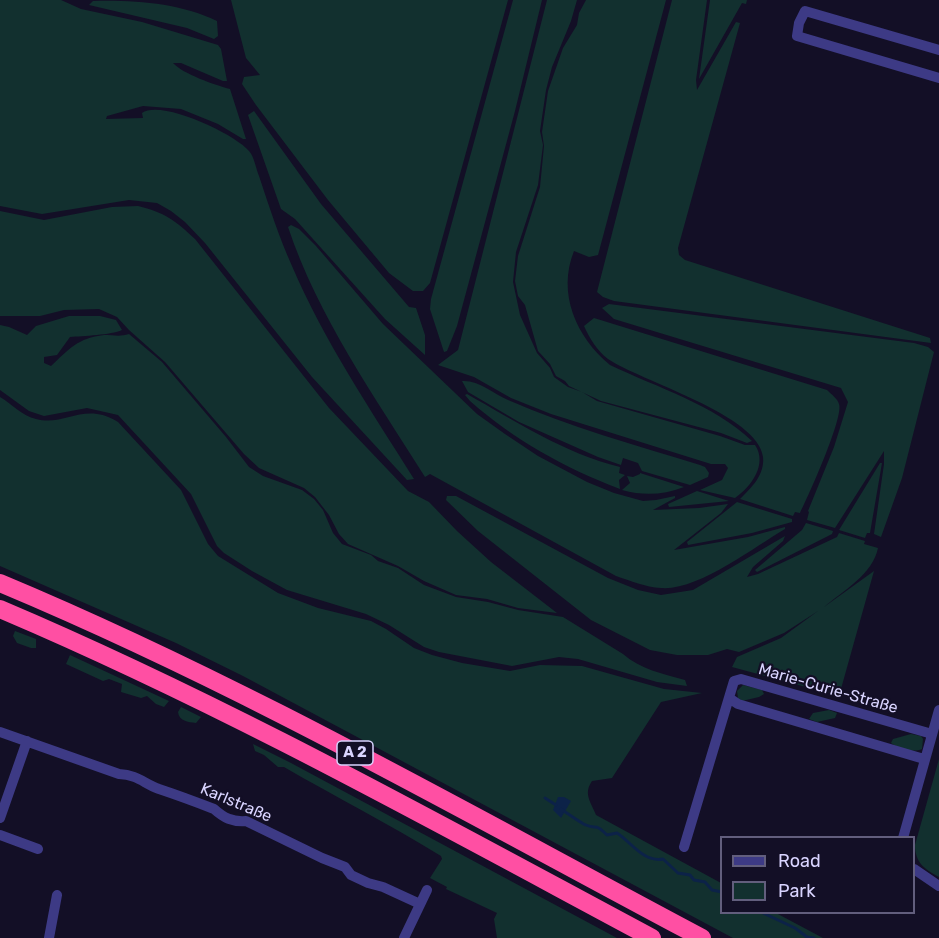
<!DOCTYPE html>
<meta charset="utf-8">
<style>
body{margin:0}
#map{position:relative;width:939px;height:938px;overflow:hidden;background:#130f26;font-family:Rubik,sans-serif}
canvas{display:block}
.legend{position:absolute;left:720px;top:836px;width:195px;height:78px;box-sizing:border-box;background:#130f26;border:2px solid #625e7d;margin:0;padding:8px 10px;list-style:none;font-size:18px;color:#d9d4ff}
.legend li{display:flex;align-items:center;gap:12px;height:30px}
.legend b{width:30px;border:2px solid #625e7d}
</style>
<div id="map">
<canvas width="939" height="938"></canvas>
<ul class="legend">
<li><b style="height:8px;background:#3d3a85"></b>Road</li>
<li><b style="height:16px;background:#12302f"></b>Park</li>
</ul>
</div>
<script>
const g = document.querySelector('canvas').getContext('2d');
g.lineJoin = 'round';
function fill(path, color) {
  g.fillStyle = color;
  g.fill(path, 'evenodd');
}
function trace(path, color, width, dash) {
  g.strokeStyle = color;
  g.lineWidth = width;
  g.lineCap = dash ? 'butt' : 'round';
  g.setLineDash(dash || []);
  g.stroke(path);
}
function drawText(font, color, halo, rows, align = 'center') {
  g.font = font + ' Rubik,sans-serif';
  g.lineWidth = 4.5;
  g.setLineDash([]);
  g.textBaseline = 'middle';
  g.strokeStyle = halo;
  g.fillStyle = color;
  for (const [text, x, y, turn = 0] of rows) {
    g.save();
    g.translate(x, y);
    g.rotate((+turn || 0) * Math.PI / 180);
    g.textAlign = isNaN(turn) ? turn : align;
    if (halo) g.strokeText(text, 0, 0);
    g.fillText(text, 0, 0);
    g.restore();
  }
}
const green = new Path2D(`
 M0,0h61l20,9 61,13 76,23 3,4 6,32h-4l-42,-18h-8c10,11 42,22 57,26l16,50h-3l-25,-15 -37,-15 -38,-3 -36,10 -1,3 37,-1 -1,-5c19,-14 93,21 107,38 5,5 7,18 10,25 10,30 20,61 33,90 32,75 79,144 122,213l-7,1 -95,-103 -107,-134 -20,-21 -14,-11 -14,-8 -28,-3 -87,14 -42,-8z
 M231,0h277l-78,283 -7,8h-10l-24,-18 -61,-73 -72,-95 -14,-21 2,-7 16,-2 -14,-17z
 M513,0h29l-27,111 -58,215 -10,25 -3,1 -14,-43 1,-10z
 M547,0h30l-6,21 -19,46 -6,23 -6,41 3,14 -5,40 -22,67 -3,30 7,33 17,38 13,15 4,9 14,10 14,5 15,9 123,35 25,9h10c13,19 -4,42 -20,53l-35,-8 22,-10 6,-12 -3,-4h-14l-160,-50 -40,-16 -37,-21 -36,-12 20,-15z
 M586,0h80l-68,255 -9,2 -15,-6c-17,42 2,86 36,114 48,23 103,39 142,76l-5,2 -26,-10 -120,-32 -32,-15 -4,-5 -9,-5 -6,-12 -12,-13 -13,-46 -7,-9 -3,-15 3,-25 22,-69 4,-41 -2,-14 6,-41 15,-43 14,-23 2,-12z
 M672,0h35l-11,80 1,10 39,-68 4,1 -62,225 1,7 6,5 245,78 1,5 -317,-42 -11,-4 -6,-5z
 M710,0h37l-1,4 -4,-1 -43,76z
 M93,1c43,-1 86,2 124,20l1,15 -4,3 -27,-11 -98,-23z
 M254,111l67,93 88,103 7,1 9,27v20l-40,-36 -90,-100 -14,-10 -33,-94z
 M138,206c26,6 38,15 57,33l134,169 79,83 21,11 28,29 34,31 66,51 -39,-5 -31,-9 -31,-4 -32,-14 -26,-15 -50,-22 -9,-10 -10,-19 -14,-18 -11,-9 -45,-20 -15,-14 -79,-92 -36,-32 -12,-13 -18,-8 -35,1 -24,6h-40v-105l44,9 68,-13z
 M291,225l8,4 17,17 67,78 94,90 28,20 33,22 49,26 27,11 29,8 13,-1 19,-4v2l-22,12 46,-2 29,-4 -7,9 -47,37 74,-13 37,-10v2c-31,18 -87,62 -124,59 -16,-1 -30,-7 -45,-12l-186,-102 -5,3c-50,-80 -107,-160 -137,-250z
 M609,304l305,39 14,4 6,5 -32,126 -21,59 -7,-3 10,-70v-13l-49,77 -28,-8 2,-8 -1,-1 26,-64 14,-45 -7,-14 -227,-69 -12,-11z
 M69,316h31l16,4 6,10c-11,5 -39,6 -52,7l-13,18 -13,2v6l7,3c18,-17 27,-28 53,-31 9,0 16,2 25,-1l33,28 64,75 23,30 14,9 39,14 12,9 9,11 10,23 9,11 29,11 7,6 20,7 26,17 32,12 32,5 30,8 45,7 60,37c17,15 40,20 62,26l2,6 -30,-4 -79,-23 -19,-2 -47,9 -73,-14 -15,-5 -35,-22 -23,-11 -79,-24 -35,-19 -28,-18 -7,-7 -26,-52 -73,-79 -31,-7 -43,8 -15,-5 -29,-21v-65l9,2 18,8 9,-9z
 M594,318l233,72c4,4 11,9 12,14 5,13 -31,93 -39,109l-5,-1 -2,4 -53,-17c11,-11 25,-24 23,-42 -4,-42 -123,-76 -155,-98 -11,-8 -19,-22 -24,-33z
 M462,381c17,-1 30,12 46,19 62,27 127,45 192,65l5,2 4,6 -1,4 -18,8 -48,-14 -4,-8 -15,-5 -2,7 -23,-8 -79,-35 -51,-30z
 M467,394c48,27 99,60 153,73l-1,6 6,2 -6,5 1,9c-55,-21 -106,-49 -150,-88l-5,-6z
 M0,397c12,7 22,19 36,22 29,8 48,-18 82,3l63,68 27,54 10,12 60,37 40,15 53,13 15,8 28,19 18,7 30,8 48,8 30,-6 42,1 82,23 38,4 -41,9 -49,76 -20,3c-9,13 -1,21 4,34l125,68 1,29 54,1 47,25h-90l-490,-262 -67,-33 -176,-77z
 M880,463h2l-12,70h-3l-2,5 -26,-8z
 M640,474v-1l44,14c-21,8 -40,9 -62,3l8,-7 -3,-7 6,1z
 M697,491l32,10 -60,6 -1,-3z
 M447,496h9l152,82 30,12 23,5 32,-5 92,-54 -2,5 -30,26 -6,10 11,-3 79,-37 2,-4 26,8 -1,3 14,4c-5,26 -35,43 -54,59l50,-36 -35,125 -107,-29 5,-10 44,-19 37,-27 -34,22 -45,19 -12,-3 -19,6h-31l-27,-5 -59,-30 -113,-89 -32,-31z
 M737,502l55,17v3l-40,11 -64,12 -1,-3z
 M806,523l27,8 -1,3 -75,38 -2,-2 47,-40z
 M15,631l21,8v9h-5l-14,-5 -4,-7z
 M70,655l99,46 -5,6 -8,-3 -9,-8 -6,2 -20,-6 1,-8 -13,-5 -6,2 -37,-17z
 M743,685l19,5 2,4 -5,3 -17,4 -4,-3 -1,-7z
 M181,707l20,10 -5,6c-8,-1 -17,-2 -18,-11z
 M829,710l8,3 -2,5 -18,4 -8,-3 4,-6z
 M911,734l10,2 2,3 -1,10c-9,4 -23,0 -31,-6l2,-4z
 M253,744l38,19 326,175h-120l-3,-19 3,-6 -51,-24 1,-2 -17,-9 12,-19 -1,-3c-52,-32 -105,-59 -157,-89h-6l-14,-12 -9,-4z
 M939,759v118c-15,-8 -24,-15 -24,-32z`);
const water = new Path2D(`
 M558,797h6l7,4 -10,17 -8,-8z`);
const stream = new Path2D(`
 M545,798l11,7
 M561,809c3,2 23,16 25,16 11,5 8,-3 21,10l10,-2c14,9 27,30 46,26l15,14 12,2 4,5 11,2 7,8 10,2
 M761,912l34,16 12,9 7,1`);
const minor = new Path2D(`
 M939,50l-134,-39 -6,12 -2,13 142,42
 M729,698l9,6 186,55
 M0,732l119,42c19,1 24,9 40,15 18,6 37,13 55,20 10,9 18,13 32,12l76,37 23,9 6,8 17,8 15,4 37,17
 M0,818l27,-77
 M0,835l38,14
 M903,838l36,-128
 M684,847l50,-166 7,-2 191,55
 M914,869l25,17
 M49,938l8,-43
 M404,938l23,-48`);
const motorway = new Path2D(`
 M0,583c242,101 470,232 702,355
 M0,609c224,95 437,214 652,329`);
const shields = [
 [355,753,36]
];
const shieldNames = [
 ["A 2",355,753]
];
const streetNames = [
 ["Marie-Curie-Straße",828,689,16],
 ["Karlstraße",236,803,23]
];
fill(green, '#12302f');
fill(water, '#0c2248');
trace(stream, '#0c2248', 3);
trace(minor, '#3d3a85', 10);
trace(motorway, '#ff4fa3', 18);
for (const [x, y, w] of shields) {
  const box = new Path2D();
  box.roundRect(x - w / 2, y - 12, w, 24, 4.5);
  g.fillStyle = '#130f26';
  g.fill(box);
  trace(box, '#d9d4ff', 1.5);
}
drawText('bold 15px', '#d9d4ff', null, shieldNames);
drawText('16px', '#d9d4ff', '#130f26', streetNames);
</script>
